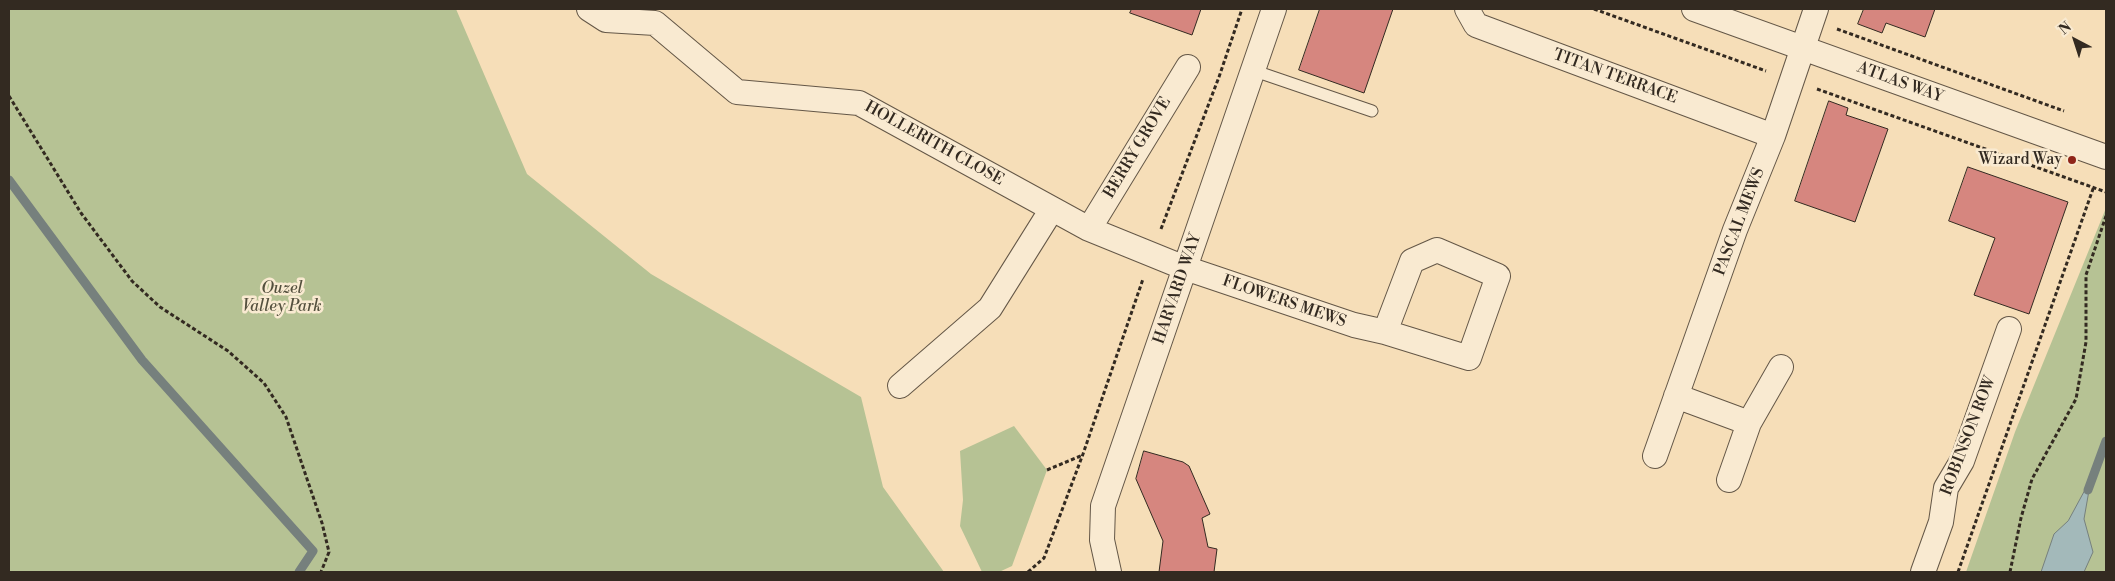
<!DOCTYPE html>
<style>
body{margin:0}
#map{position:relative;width:2115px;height:581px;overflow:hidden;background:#f6deb8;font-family:"Libre Bodoni",serif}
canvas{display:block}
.frame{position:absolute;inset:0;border:10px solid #332a21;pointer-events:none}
.north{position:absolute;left:2050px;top:15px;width:50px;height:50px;-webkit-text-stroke:4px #f9ead1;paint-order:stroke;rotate:320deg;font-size:14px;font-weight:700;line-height:20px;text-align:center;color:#332a21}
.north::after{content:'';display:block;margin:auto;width:18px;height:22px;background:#332a21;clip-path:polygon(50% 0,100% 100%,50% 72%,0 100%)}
</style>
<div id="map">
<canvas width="2115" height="581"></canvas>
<div class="frame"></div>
<div class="north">N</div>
</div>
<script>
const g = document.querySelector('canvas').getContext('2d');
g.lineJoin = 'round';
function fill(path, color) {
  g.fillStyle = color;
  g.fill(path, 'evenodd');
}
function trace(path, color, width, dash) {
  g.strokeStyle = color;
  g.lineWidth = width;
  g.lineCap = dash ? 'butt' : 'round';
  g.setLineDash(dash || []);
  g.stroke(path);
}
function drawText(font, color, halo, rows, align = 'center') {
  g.font = font + ' "Libre Bodoni",serif';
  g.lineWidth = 5;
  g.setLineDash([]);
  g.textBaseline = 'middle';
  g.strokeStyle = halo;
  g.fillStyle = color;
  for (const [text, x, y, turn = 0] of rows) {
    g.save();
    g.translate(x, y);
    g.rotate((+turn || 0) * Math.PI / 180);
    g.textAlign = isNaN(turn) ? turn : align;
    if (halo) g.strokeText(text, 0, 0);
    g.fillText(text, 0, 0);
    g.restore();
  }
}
const green = new Path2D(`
 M9,9h447l71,165 124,100 210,123 22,90 61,85h-935z
 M2106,208v364h-140l49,-140z
 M1014,426l33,44 -35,96 -13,6h-17l-22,-46 3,-26 -3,-49z`);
const water = new Path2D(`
 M2091,479l-7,40 9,33 -9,20h-43l13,-38 14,-13z`);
const stream = new Path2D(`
 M9,180l133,180 171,191 -14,21
 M2088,490l18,-49`);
const building = new Path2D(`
 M1132,9h69l-9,26 -62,-22z
 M1320,9h73l-29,84 -65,-23z
 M1864,9h71l-10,28 -39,-14 -4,10 -24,-9z
 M1829,101l19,7 -2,7 42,14 -33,93 -60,-21z
 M1968,167l100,35 -39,112 -55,-19 21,-57 -46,-17z
 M1144,451l39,11 6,4 21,48 -8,4 6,29 9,2 -3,23h-55l4,-31 -27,-62z`);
const path = new Path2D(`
 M1594,9l172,62
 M1837,29l227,82
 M1817,89l289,103
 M9,96l72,117 51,68 28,26 68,44 36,32 22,34 36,106 7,29 -8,20
 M1161,229l58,-152 23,-68
 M1047,470l36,-15
 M1028,572l16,-14 39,-104 60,-175
 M1958,572l136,-386
 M2010,572l11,-54 11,-39 44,-80 10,-57v-67l20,-59`);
const service = new Path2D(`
 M1252,70l120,41`);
const minor = new Path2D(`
 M589,9l17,11 49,3 82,69 122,11 230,126 96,39 169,57 31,7 84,26 29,-82 -61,-26 -25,11 -27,71
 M1467,9l9,16 297,111
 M1694,9l412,148
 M1089,229l99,-162
 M900,386l90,-78 62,-99
 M1676,396l73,27
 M1655,456l80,-226 38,-94 43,-127
 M1729,480l20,-57 32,-56
 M1109,572l-7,-32 1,-34 171,-497
 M1923,572l18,-50 5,-34 16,-27 47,-132`);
const markers = [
 [2072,160,5,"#8f2418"]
];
const streetNames = [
 ["TITAN TERRACE",1615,77,20],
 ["ATLAS WAY",1900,83,20],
 ["HOLLERITH CLOSE",934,144,29],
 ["BERRY GROVE",1138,148,-59],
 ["PASCAL MEWS",1740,222,-69],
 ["HARVARD WAY",1178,289,-71],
 ["FLOWERS MEWS",1284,302,19],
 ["ROBINSON ROW",1969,436,-69]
];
const poiNames = [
 ["Wizard Way",2062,160]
];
const parkNames = [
 ["Ouzel",282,289],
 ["Valley Park",282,307]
];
fill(green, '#b6c294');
fill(water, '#a3b9ba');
trace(water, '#76807d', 1);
trace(stream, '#76807d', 9);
fill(building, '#d6867f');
trace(building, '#332a21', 1);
trace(service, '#645747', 13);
trace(minor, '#645747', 26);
trace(path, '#332a21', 3, [4, 2.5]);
trace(service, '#f9ead1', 11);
trace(minor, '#f9ead1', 24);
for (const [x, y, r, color] of markers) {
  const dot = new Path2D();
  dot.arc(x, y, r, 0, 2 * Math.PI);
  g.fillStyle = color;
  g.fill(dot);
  trace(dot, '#f9ead1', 2);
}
drawText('16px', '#332a21', '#f9ead1', streetNames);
drawText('16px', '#332a21', '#f9ead1', poiNames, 'right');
drawText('italic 16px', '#54503e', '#f9ead1', parkNames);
</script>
